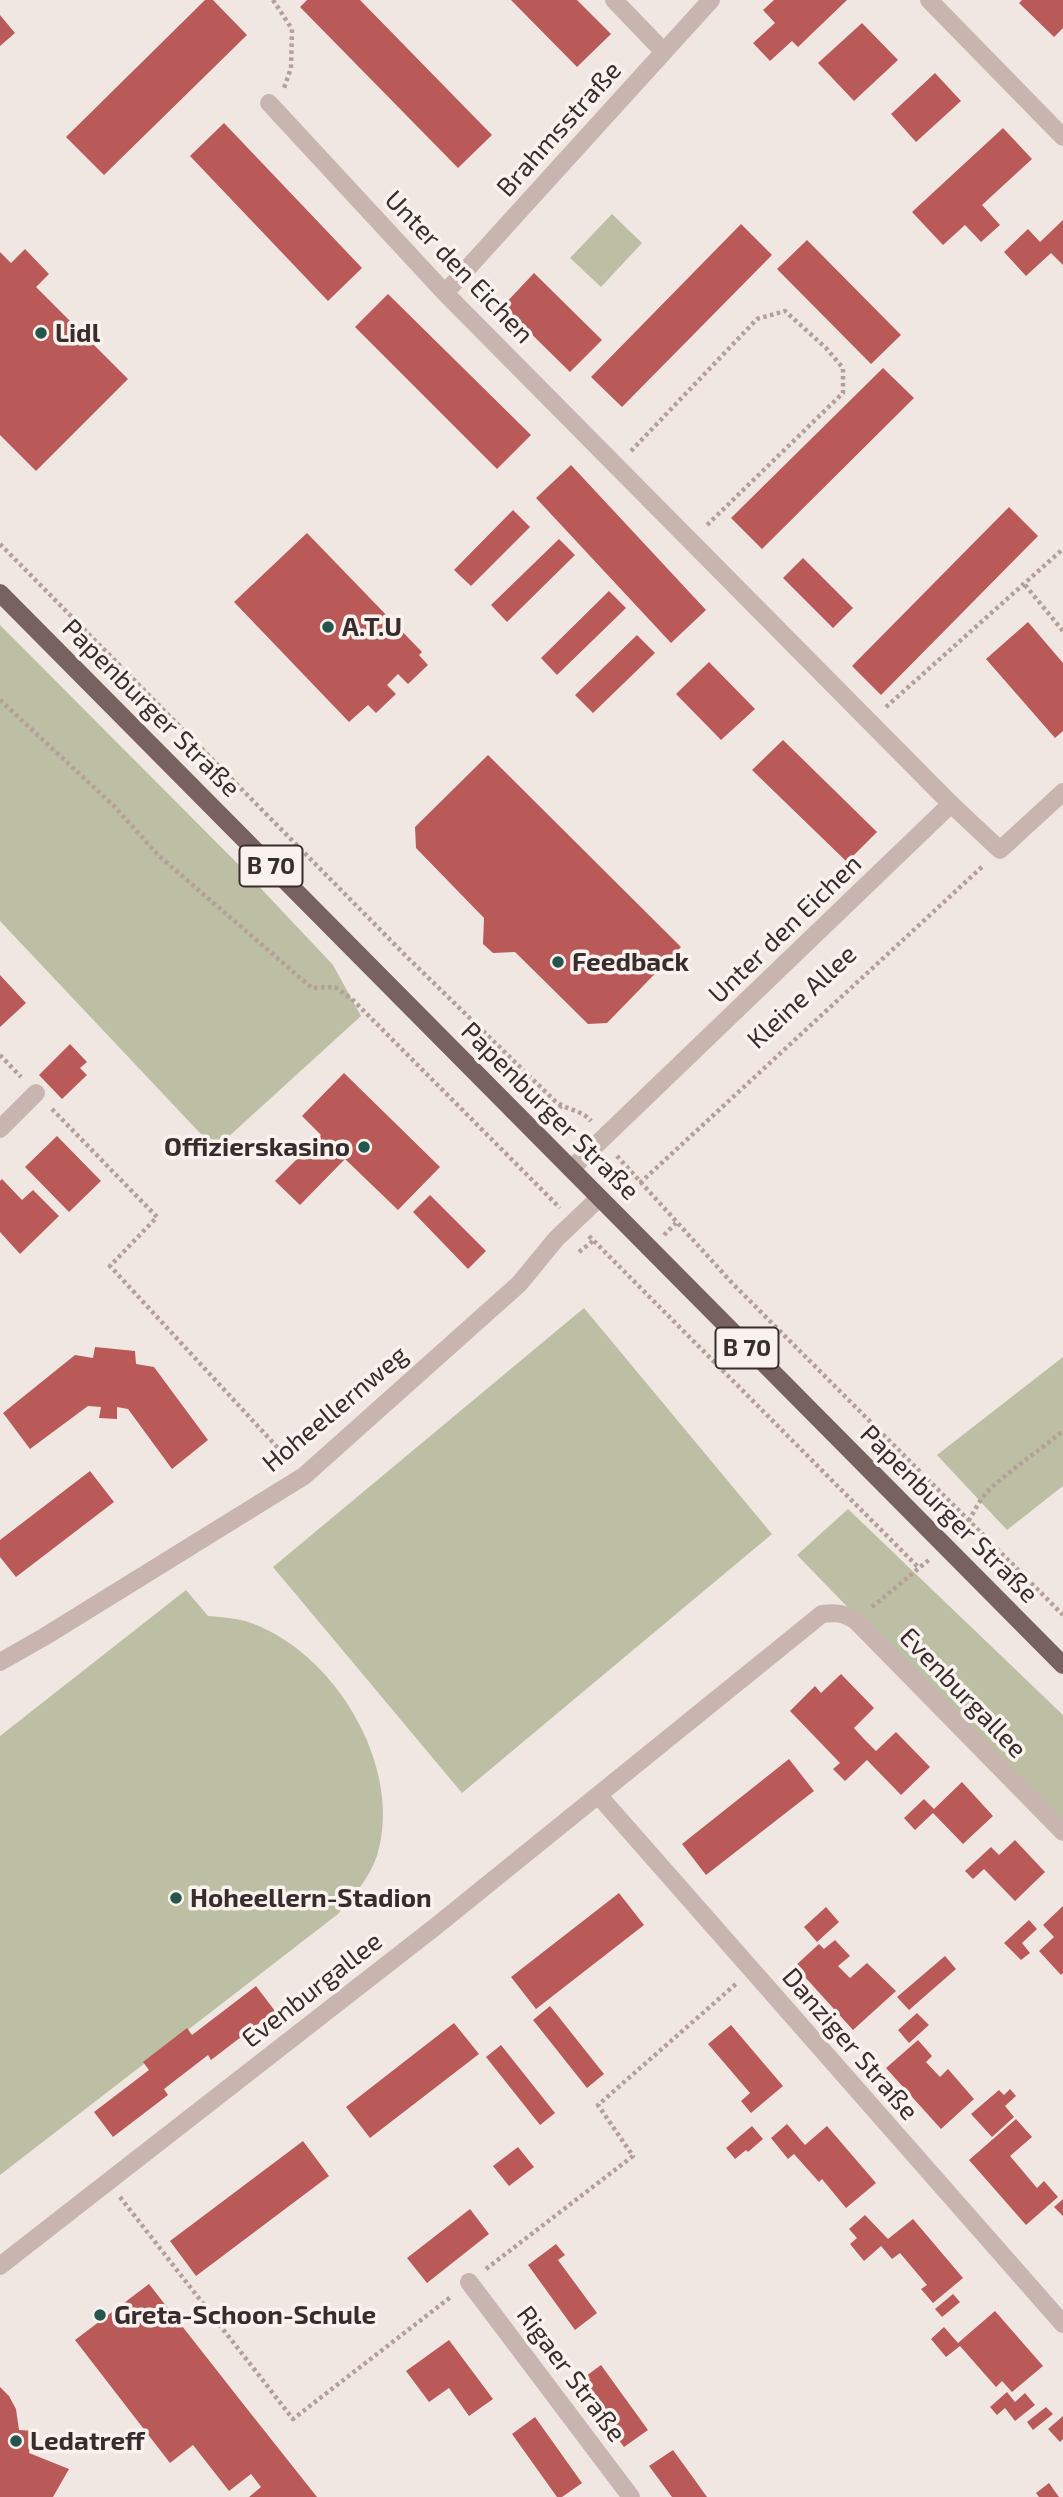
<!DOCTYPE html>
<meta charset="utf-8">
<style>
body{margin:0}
canvas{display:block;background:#f1e7e2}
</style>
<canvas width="1063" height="2497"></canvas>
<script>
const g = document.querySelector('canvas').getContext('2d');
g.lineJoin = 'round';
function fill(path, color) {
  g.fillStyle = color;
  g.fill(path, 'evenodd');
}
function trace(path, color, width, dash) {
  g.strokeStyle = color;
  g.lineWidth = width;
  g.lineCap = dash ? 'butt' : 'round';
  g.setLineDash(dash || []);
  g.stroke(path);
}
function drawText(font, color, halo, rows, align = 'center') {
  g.font = font + ' "Exo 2",sans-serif';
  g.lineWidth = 7;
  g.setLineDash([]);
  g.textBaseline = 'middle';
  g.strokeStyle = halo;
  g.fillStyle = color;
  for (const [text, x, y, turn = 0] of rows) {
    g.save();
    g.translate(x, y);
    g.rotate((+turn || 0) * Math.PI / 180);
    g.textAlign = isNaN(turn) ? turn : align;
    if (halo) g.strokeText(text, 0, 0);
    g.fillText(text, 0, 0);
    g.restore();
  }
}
const green = new Path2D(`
 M612,214l30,29 -41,44 -31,-29z
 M0,625l236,237 97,103 28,51 -146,133 -215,-228z
 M584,1308l188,226 -310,259 -189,-226z
 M1063,1357v129l-56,44 -70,-75z
 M848,1509l215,206v114l-266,-274z
 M186,1590l22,26c12,1 25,2 37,5 88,27 160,146 132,235 -8,23 -24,40 -39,58l-338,261v-439z`);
const building = new Path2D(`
 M205,0h8l34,35 -143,140 -38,-38z
 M307,0h53l132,135 -34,33 -158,-161z
 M511,0h66l34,34 -34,33z
 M774,0h73l-49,47 -6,-6 -22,20 -17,-18 22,-20 -12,-13z
 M1022,0h41v28l-9,9 -35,-34z
 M0,15l15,18 -15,13z
 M862,23l36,37 -44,41 -36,-38z
 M935,73l26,28 -45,41 -25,-28z
 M224,123l138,145 -34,33 -138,-145z
 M1003,128l29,31 -50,46 18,20 -19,17 -16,-17 -22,20 -31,-33z
 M1063,220v45l-12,-12 -25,23 -22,-24 24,-23 12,13z
 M741,224l31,31 -150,152 -31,-30z
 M807,240l94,95 -30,29 -94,-95z
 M25,249l24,25 -13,13 92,92 -92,92 -36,-36v-183l11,11z
 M534,273l68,67 -32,32 -67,-66z
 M388,294l143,141 -34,34 -142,-142z
 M883,368l31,30 -152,151 -31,-31z
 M571,465l135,145 -35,33 -135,-145z
 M1009,507l29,29 -157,159 -29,-29z
 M513,510l17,17 -59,59 -17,-16z
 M307,533l115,119 -3,3 9,10 -20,19 -10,-10 -11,11 9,9 -20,19 -8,-8 -19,17 -115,-120z
 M559,539l16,16 -68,67 -16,-17z
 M803,558l50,50 -20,20 -50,-50z
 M609,591l17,17 -69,67 -16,-17z
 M1028,622l35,41v68l-8,7 -69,-79z
 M637,635l18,18 -62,60 -18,-18z
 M709,662l46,47 -34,31 -45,-46z
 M783,740l94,92 -30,30 -95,-92z
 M488,755l193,192 -74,76 -19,1 -73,-72 -22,1 -10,-9 1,-26 -68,-70 -1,-21z
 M0,975l26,28 -26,24z
 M70,1044l17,18 -7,6 7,7 -25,24 -23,-24z
 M344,1073l96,94 -42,43 -53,-51 -45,46 -25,-24 46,-46 -19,-19z
 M57,1136l44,45 -32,31 -44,-45z
 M2,1179l20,21 11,-10 26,26 -39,38 -20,-22v-51z
 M430,1195l56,56 -18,18 -55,-57z
 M95,1347l40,4 1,13 18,3 54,73 -36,29 -44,-60 -11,-2v12l-18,-1 2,-11 -13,-1 -58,43 -27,-36 72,-58 18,3z
 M90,1471l24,31 -98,75 -16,-20v-17z
 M841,1674l33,34 -20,20 10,11 12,12 20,-19 34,35 -29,28 -34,-35 -22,21 -12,-12 7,-6 -50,-52 25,-25 6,7z
 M789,1759l25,32 -108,84 -24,-31z
 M962,1782l31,34 -30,28 -30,-31 -18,17 -11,-12 20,-19 10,10z
 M1015,1840l30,32 -30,29 -31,-32 -11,10 -8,-8 26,-24 8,8z
 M619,1893l25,32 -108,84 -25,-32z
 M1063,1906v67l-2,2 -22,-24 15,-14 -11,-12z
 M826,1907l13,15 -22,20 -13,-15z
 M1029,1920l8,9 -15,14 8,10 -9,7 -17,-17z
 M835,1940l15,16 -12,10 12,12 17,-15 29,28 -43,39 -58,-64 24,-22 5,5z
 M945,1956l11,13 -47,41 -12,-13z
 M256,1986l19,25 -64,49 -3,-5 -44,34 4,6 -55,42 -19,-25 55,-42 -6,-8 44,-34 5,7z
 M550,2006l54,68 -17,14 -54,-68z
 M917,2013l12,12 -20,18 -11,-13z
 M454,2023l25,31 -109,84 -24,-31z
 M731,2025l52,61 -32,27 -10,-12 9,-8 -42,-49z
 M918,2040l14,16 -6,6 14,15 8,-8 26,30 -33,30 -55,-61z
 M501,2045l54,68 -15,12 -54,-68z
 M1010,2089l6,7 -11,10 9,11 -22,20 -21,-23 28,-24 5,5z
 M1016,2119l16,18 -22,19 27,32 7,-7 14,16 -32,28 -57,-65z
 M787,2124l18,21 22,-19 49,57 -30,25 -24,-29 -3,3 -25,-28 -6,5 -17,-21z
 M752,2126l11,13 -15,13 -2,-2 -11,9 -9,-11z
 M303,2141l26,35 -133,100 -26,-35z
 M518,2147l16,20 -25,19 -16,-20z
 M1063,2199v17l-9,-9z
 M470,2209l19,25 -62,49 -20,-25z
 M865,2215l23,24 25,-20 50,59 -30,25 -12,-14 6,-4 -27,-32 -8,6 -11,-13 -17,15 -14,-17 7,-6 -8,-9z
 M556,2244l9,11 -7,5 39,53 -22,17 -47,-65z
 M149,2284l95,121 73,92h-68l12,-10 -10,-13 -22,17 -36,-46 -23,18 -95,-123z
 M953,2294l7,8 -18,15 -7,-8z
 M995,2311l48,55 -31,26 -10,-11 -6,6 -36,-41 -14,11 -15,-18 13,-12 14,16z
 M449,2340l44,59 -24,17 -20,-28 -20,14 -23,-31z
 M601,2365l47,65 -24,17 -46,-65z
 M0,2387l9,9 7,13 3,21 15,1 -5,22 40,16 -16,28h-53z
 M1007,2392l8,10 10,-9 10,12 -20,16 -10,-13 -8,7 -7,-8z
 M1046,2407l7,7 -20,16 -6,-8z
 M1063,2416v23l-3,3 -12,-13z
 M535,2417l47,66 -20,14h-5l-45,-63z
 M673,2450l24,33 10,14h-35l-23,-31z
 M1049,2483l10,14h-20l-3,-4z`);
const path = new Path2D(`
 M273,0l19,29 -1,39 -7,20
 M631,451l126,-132 28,-8 41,37 17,20v25l-137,133
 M0,544l408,414 147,143c11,9 27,9 36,20
 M1025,585l38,46
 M0,700l114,106 45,50 153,132 23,-1 17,12 208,209
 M886,707l177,-158
 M0,1055l21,22
 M52,1109l105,108 -47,49 180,195
 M551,1119l10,-13
 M617,1156l116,128 330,331
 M640,1183l344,-318
 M664,1235l12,-12
 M589,1236l330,332
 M579,1252l14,-11
 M960,1532c12,-12 16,-29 28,-41 23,-22 51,-40 75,-60
 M872,1607l58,-48
 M120,2197l173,222 159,-123
 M486,2269l147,-113 -35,-51 139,-122`);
const minor = new Path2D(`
 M614,0l50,52
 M929,0l134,137
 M269,103l176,190 506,511 -380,365
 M445,293l266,-293
 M951,804l49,46 63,-58
 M0,1129l36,-36
 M0,1662l44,-25 260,-161 215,-192 37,-45 43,-41
 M599,1796l464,528
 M0,2266l435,-339 387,-313c14,-2 22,-1 34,7l207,211
 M469,2282l162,215`);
const major = new Path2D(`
 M0,593l1063,1072`);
const markers = [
 [41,333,7,"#26554e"],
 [328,627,7,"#26554e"],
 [558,962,7,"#26554e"],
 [364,1147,7,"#26554e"],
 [176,1898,7,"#26554e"],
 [100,2315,7,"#26554e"],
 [16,2441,7,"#26554e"]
];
const shields = [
 [271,866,63],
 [747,1348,63]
];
const shieldNames = [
 ["B 70",271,866],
 ["B 70",747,1348]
];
const streetNames = [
 ["Brahmsstraße",559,129,-48],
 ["Unter den Eichen",459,267,46],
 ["Papenburger Straße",151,708,45],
 ["Unter den Eichen",785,929,-44],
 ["Kleine Allee",802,997,-43],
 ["Papenburger Straße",550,1111,45],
 ["Hoheellernweg",335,1409,-40],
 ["Papenburger Straße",949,1514,45],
 ["Evenburgallee",963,1693,46],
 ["Evenburgallee",312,1990,-38],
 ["Danziger Straße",850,2044,49],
 ["Rigaer Straße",571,2374,53]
];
const poiNames = [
 ["Lidl",55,333],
 ["A.T.U",342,627],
 ["Feedback",572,962],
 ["Offizierskasino",350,1147,"right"],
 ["Hoheellern-Stadion",190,1898],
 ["Greta-Schoon-Schule",114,2315],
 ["Ledatreff",30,2441]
];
fill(green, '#bcbfa3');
fill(building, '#b95a58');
trace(path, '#b49f99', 4.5, [3.5, 3.5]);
trace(minor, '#c8b5af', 18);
trace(major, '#78625f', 18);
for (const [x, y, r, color] of markers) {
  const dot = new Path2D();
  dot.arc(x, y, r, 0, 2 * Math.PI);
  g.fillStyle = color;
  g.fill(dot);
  trace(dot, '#f9f2ee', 2.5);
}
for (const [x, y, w] of shields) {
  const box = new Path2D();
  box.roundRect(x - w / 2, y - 20.5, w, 41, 5);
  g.fillStyle = '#f9f2ee';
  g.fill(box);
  trace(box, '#382d2c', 2);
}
drawText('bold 24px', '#382d2c', null, shieldNames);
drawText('26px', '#382d2c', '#f9f2ee', streetNames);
drawText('bold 26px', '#382d2c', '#f9f2ee', poiNames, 'left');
</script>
